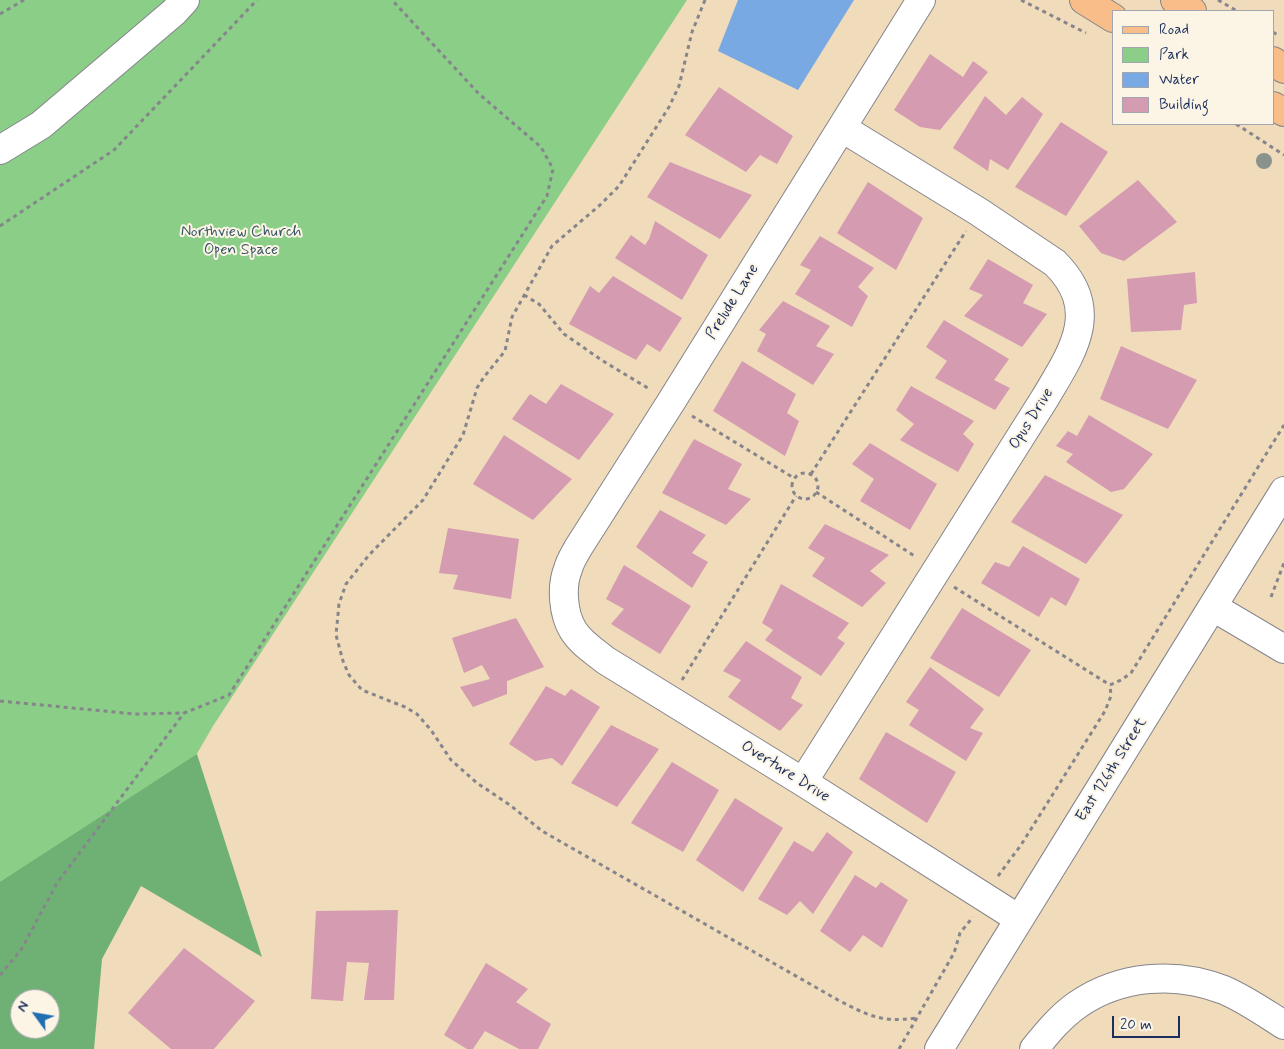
<!DOCTYPE html>
<style>
body{margin:0}
#map{position:relative;width:1284px;height:1049px;overflow:hidden;background:#f0dbba;font-family:Mynerve,sans-serif}
canvas{display:block}
.legend{position:absolute;left:1112px;top:10px;width:162px;height:115px;box-sizing:border-box;background:#fcf5e5;border:1px solid #a2a6af;margin:0;padding:6px 9px;list-style:none;font-size:15px;color:#1b2f5e}
.legend li{display:flex;align-items:center;gap:10px;height:25px}
.legend b{width:25px;border:1px solid #a2a6af}
.north{position:absolute;left:10px;top:989px;width:50px;height:50px;box-sizing:border-box;background:#fcf5e5;border:1px solid #a2a6af;border-radius:50%;rotate:302deg;font-size:14px;font-weight:700;line-height:20px;text-align:center;color:#1b2f5e}
.north::after{content:'';display:block;margin:auto;width:18px;height:22px;background:#1f6fb2;clip-path:polygon(50% 0,100% 100%,50% 72%,0 100%)}
.scale{position:absolute;left:1112px;top:1016px;width:68px;height:22px;box-sizing:border-box;border:2px solid #1b2f5e;border-top:0;padding-left:6px;font-size:15px;line-height:18px;white-space:nowrap;color:#1b2f5e;-webkit-text-stroke:4px #fcf5e5;paint-order:stroke}
</style>
<div id="map">
<canvas width="1284" height="1049"></canvas>
<ul class="legend">
<li><b style="height:6px;background:#f8bd89"></b>Road</li>
<li><b style="height:14px;background:#8ace87"></b>Park</li>
<li><b style="height:14px;background:#78a9e3"></b>Water</li>
<li><b style="height:14px;background:#d59bb1"></b>Building</li>
</ul>
<div class="north">N</div>
<div class="scale">20 m</div>
</div>
<script>
const g = document.querySelector('canvas').getContext('2d');
g.lineJoin = 'round';
function fill(path, color) {
  g.fillStyle = color;
  g.fill(path, 'evenodd');
}
function trace(path, color, width, dash) {
  g.strokeStyle = color;
  g.lineWidth = width;
  g.lineCap = dash ? 'butt' : 'round';
  g.setLineDash(dash || []);
  g.stroke(path);
}
function drawText(font, color, halo, rows, align = 'center') {
  g.font = font + ' Mynerve,sans-serif';
  g.lineWidth = 4;
  g.setLineDash([]);
  g.textBaseline = 'middle';
  g.strokeStyle = halo;
  g.fillStyle = color;
  for (const [text, x, y, turn = 0] of rows) {
    g.save();
    g.translate(x, y);
    g.rotate((+turn || 0) * Math.PI / 180);
    g.textAlign = isNaN(turn) ? turn : align;
    if (halo) g.strokeText(text, 0, 0);
    g.fillText(text, 0, 0);
    g.restore();
  }
}
const green = new Path2D(`
 M0,0h687l-474,726 -50,86 -113,187h-30v30l-20,20z`);
const forest = new Path2D(`
 M197,754l65,203 -121,-71 -39,73 -8,90h-94v-167zM20,999h30v30h-30z`);
const water = new Path2D(`
 M738,0h116l-56,90 -80,-39z`);
const building = new Path2D(`
 M930,54l33,23 10,-16 15,11 -48,58 -20,-3 -26,-17z
 M719,87l74,49 -16,28 -17,-9 -14,17 -61,-37z
 M985,96l21,19 16,-18 21,17 -35,56 -18,-11 -2,12 -35,-23z
 M1061,122l47,30 -42,64 -51,-29z
 M670,162l82,33 -32,44 -73,-42z
 M1138,180l39,42 -53,39 -23,-8 -22,-27z
 M868,182l55,36 -27,52 -59,-37z
 M655,221l53,34 -26,45 -67,-42 16,-23 14,10 4,-6z
 M820,236l54,32 -16,19 10,9 -16,31 -57,-33 16,-24 -11,-5z
 M988,259l45,26 -10,18 24,11 -25,33 -58,-31 19,-21 -14,-6z
 M1195,272l2,31 -13,2 -3,25 -50,2 -4,-53z
 M613,276l69,42 -22,34 -13,-8 -11,16 -67,-36 21,-38 9,7z
 M783,301l47,25 -14,20 18,8 -21,31 -56,-34 9,-17 -7,-4z
 M944,320l65,39 -15,21 16,8 -15,22 -60,-32 12,-17 -21,-14z
 M1121,346l76,34 -29,49 -68,-30z
 M742,361l54,33 -9,19 12,8 -14,35 -72,-45z
 M561,384l53,30 -35,46 -67,-41 18,-25 16,10z
 M911,386l63,35 -11,13 11,10 -16,28 -58,-32 14,-16 -18,-14z
 M1089,415l64,39 -29,35 -13,3 -45,-30 7,-8 -17,-8 12,-15 9,5z
 M504,435l68,44 -39,41 -60,-36z
 M694,439l48,25 -14,25 23,10 -25,26 -64,-32z
 M870,443l67,41 -27,46 -50,-29 14,-22 -22,-15z
 M1045,475l78,40 -37,49 -75,-42z
 M660,510l46,25 -14,18 16,9 -16,26 -56,-41z
 M825,524l64,31 -19,16 16,12 -24,24 -50,-31 13,-18 -17,-10z
 M448,528l71,11 -8,60 -58,-10 5,-14 -19,-2z
 M1023,546l57,33 -14,27 -15,-9 -12,20 -58,-34 14,-21 14,5z
 M624,565l67,41 -31,48 -49,-30 13,-15 -18,-10z
 M781,584l68,39 -12,15 8,5 -24,33 -56,-36 8,-10 -11,-7z
 M962,608l69,42 -32,47 -69,-39z
 M516,618l28,49 -37,14v13l-34,13 -13,-20 30,-8 -8,-14 -18,8 -12,-35z
 M746,641l56,36 -11,21 12,7 -23,26 -52,-34 13,-17 -18,-9z
 M930,667l54,42 -14,19 13,5 -17,28 -57,-36 10,-15 -13,-8z
 M546,686l19,10 6,-7 29,18 -38,59 -10,-8 -17,3 -26,-17z
 M611,725l48,24 -42,58 -46,-24z
 M886,732l70,40 -29,51 -68,-44z
 M672,762l47,28 -36,62 -52,-29z
 M735,798l48,30 -40,64 -47,-32z
 M827,832l26,20 -40,62 -13,-13 -13,14 -29,-16 36,-58 19,11z
 M855,875l21,13 5,-6 27,18 -26,48 -19,-13 -13,17 -30,-21z
 M398,910l-4,90h-30l5,-37 -22,-1 -4,39 -32,-2 5,-88z
 M184,948l71,53 -41,48h-43l-43,-36z
 M486,963l42,26 -12,13 35,22 -13,25h-19l-34,-18 -12,18h-6l-23,-14z`);
const path = new Path2D(`
 M705,0l-13,32 -13,54 -10,21 -50,79 -19,19 -48,41 -40,71 -7,34 -21,26 -7,11 -14,47 -40,65 -54,55 -23,29 -7,20 -3,31 7,26 6,14 13,15 43,17 12,7 14,16 20,30 26,23 33,22 32,26 296,169c29,15 43,23 78,18
 M1021,0l65,33
 M1218,0l19,11
 M0,14l24,-14
 M1273,32l6,4
 M1236,124l48,31
 M0,226l114,-76 143,-150
 M524,295l15,9 25,30 39,27 48,29
 M692,416l102,62
 M792 486a13 13 0 1 1 26 0a13 13 0 1 1-26 0Z
 M811,474l155,-243
 M816,492l100,65
 M954,587l156,98
 M1271,597l13,-34
 M682,680l114,-184
 M0,701l135,13 49,-1 45,-18 318,-499 6,-27 -12,-22 -62,-53 -87,-94
 M998,876l23,-31 84,-134 6,-15 -1,-11 11,-5 10,-7 153,-248
 M0,975l21,-25 36,-67 127,-170
 M899,1049l55,-96 6,-20 13,-16`);
const minor = new Path2D(`
 M921,0l-250,402 -93,146c-3,6 -8,13 -10,21 -7,17 -5,45 5,61 7,12 21,21 32,30l198,122 216,137
 M0,150l41,-25 133,-113 11,-12
 M1213,607l71,42
 M803,782l242,-384c28,-47 57,-88 10,-135l-76,-51 -137,-84
 M939,1049l345,-558
 M1034,1049c13,-16 26,-32 43,-44 43,-30 99,-34 147,-15 21,9 41,23 60,35`);
const major = new Path2D(`
 M1084,0l29,18
 M1175,0l17,11
 M1273,61l11,8
 M1273,106l11,6`);
const trees = [
 [1264,161]
];
const parkNames = [
 ["Northview Church",241,233],
 ["Open Space",241,251]
];
const streetNames = [
 ["Prelude Lane",733,302,-58],
 ["Opus Drive",1032,419,-58],
 ["East 126th Street",1112,770,-58],
 ["Overture Drive",785,772,32]
];
fill(green, '#8ace87');
fill(forest, '#6fb174');
fill(water, '#78a9e3');
fill(building, '#d59bb1');
trace(minor, '#86858c', 30);
trace(major, '#86858c', 30);
trace(path, '#86858c', 3, [4, 4]);
trace(minor, '#fff', 28);
trace(major, '#f8bd89', 28);
g.fillStyle = '#8a928d';
for (const [x, y] of trees) {
  g.beginPath();
  g.arc(x, y, 8, 0, 2 * Math.PI);
  g.fill();
}
drawText('16px', '#375768', '#fcf5e5', parkNames);
drawText('16px', '#1b2f5e', '#fcf5e5', streetNames);
</script>
